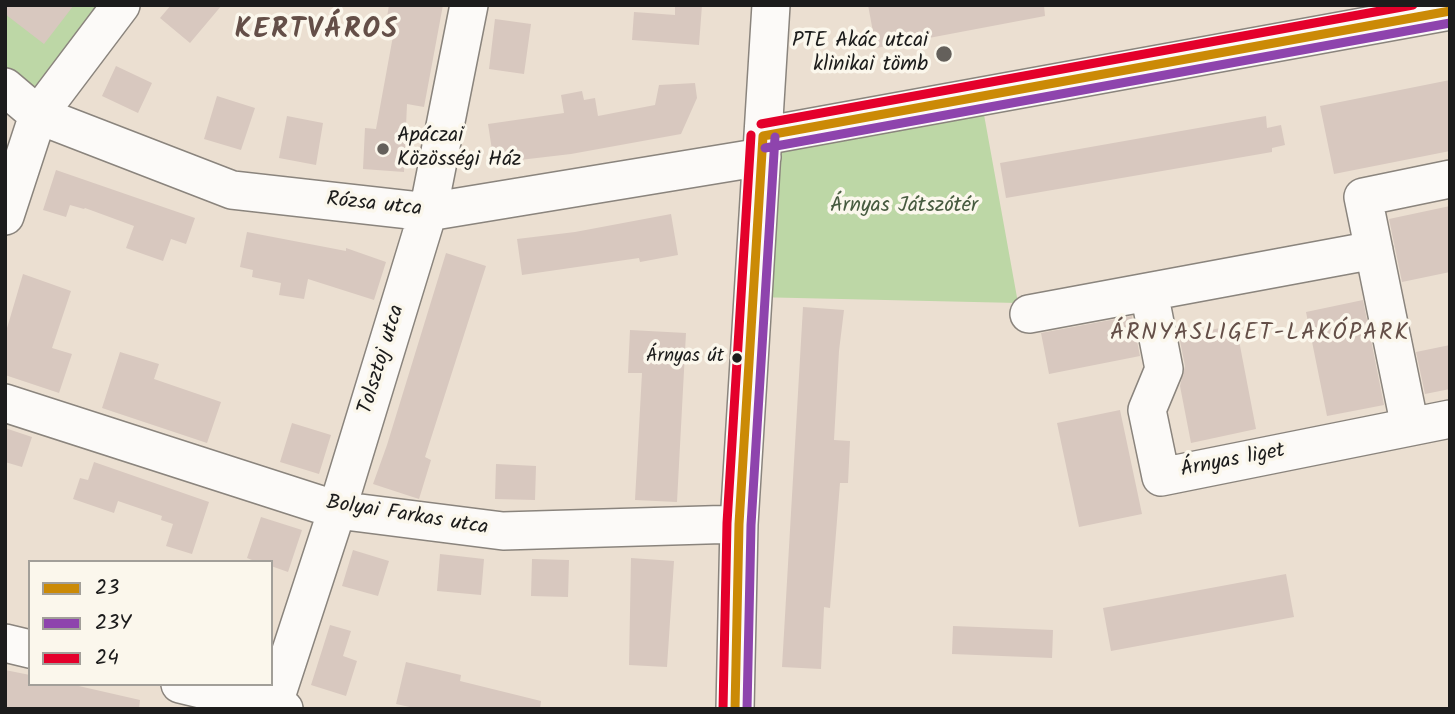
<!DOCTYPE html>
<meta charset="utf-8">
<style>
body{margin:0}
#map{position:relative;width:1455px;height:714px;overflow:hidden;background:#ebdfd1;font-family:Kalam,sans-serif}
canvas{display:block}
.frame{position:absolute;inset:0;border:7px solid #1c1c1c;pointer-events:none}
.legend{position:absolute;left:28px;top:560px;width:245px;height:126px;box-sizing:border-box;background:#fbf7ec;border:2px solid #a29f99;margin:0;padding:9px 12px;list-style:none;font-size:21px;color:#1c1c1c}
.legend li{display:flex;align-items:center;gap:14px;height:35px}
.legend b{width:35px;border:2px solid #a29f99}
</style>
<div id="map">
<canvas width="1455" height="714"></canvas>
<div class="frame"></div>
<ul class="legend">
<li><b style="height:9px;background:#cb8a06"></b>23</li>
<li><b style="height:9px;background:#8e44ad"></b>23Y</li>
<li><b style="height:9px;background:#e4002b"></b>24</li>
</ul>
</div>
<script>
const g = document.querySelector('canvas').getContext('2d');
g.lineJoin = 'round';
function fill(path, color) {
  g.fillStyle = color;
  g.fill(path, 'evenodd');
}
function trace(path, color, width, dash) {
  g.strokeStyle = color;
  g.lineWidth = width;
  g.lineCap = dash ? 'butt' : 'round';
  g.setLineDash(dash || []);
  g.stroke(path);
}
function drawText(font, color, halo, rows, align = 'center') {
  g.font = font + ' Kalam,sans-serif';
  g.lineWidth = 7;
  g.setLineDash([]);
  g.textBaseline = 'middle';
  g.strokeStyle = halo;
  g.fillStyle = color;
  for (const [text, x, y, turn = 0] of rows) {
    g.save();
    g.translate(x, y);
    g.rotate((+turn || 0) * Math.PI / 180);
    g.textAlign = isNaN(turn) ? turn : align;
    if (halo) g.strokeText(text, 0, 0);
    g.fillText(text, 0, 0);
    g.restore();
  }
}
const green = new Path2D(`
 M5,5h116l-83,110 -33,-28z
 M981,98l37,205 -265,-6 10,-161z`);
const building = new Path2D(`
 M5,5h69l-30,39 -39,-30z
 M171,5h51l-32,38 -30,-25z
 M389,5h54l-19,102 -17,-3 -3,68 -41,-3 2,-41 11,1 17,-93 -9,-1z
 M675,5h27l-3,40 -67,-5 2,-28 41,3z
 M868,5h176l1,11 -169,32z
 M495,19l36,5 -7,50 -35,-5z
 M116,66l36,17 -14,30 -36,-17z
 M1450,80v71l-116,23 -14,-68z
 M695,83l2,15 -16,36 -110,20 -77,9 -6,-39 76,-11 -3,-18 21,-4 2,9 11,-2 3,18 57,-11 4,-20z
 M217,96l38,12 -14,42 -37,-11z
 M287,116l36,7 -7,42 -37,-7z
 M1266,116l1,12 14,-3 4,20 -13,3v4l-266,46 -6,-35z
 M56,170l139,48 -9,26 -15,-5 -8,22 -37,-13 8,-22 -49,-18 -1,1 -14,-4 -4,12 -23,-7z
 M1450,206v66l-48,10 -13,-63z
 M671,214l7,41 -38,7 -1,-4 -117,17 -5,-36 58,-7z
 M247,232l99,19v-3l40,14 -12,38 -66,-21 -4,20 -25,-4 2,-12 -29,-6 1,-7 -13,-3z
 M446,253l40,13 -61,191 6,3 -12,39 -46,-15 14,-39z
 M23,274l48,17 -19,57 20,6 -13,39 -54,-18v-40z
 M1363,300l21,105 -57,11 -21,-104z
 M803,307l41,3 -5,41 -5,89 16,1 -2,42h-8l-10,125 -6,-1 -3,62 -39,-2z
 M1132,316l8,40 -91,18 -8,-41z
 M1236,325l20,104 -65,14 -11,-57 5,-20 -6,-30z
 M630,330l56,3 -9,169 -42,-2 7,-127h-14z
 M1450,345v44l-25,5 -9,-42z
 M120,352l39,12 -5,15 67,23 -14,41 -105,-35z
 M1120,410l22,104 -63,13 -22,-104z
 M292,423l39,12 -12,39 -39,-12z
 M5,428l27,9 -10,30 -17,-5z
 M94,462l115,40 -17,52 -26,-8 7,-22 -12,-4 1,-4 -44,-15 -4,12 -41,-14 7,-21 8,2z
 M496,464l40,2 -1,34 -40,-1z
 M261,517l41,13 -14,42 -17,-6v-4h-14l-10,-4z
 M353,550l36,11 -11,35 -36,-10z
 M440,554l44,5 -3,36 -44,-4z
 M631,558l43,3 -7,106 -38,-2z
 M532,559l37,1 -1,37 -37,-1z
 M1286,574l8,43 -183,34 -8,-43z
 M330,625l21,6 -8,25 14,5 -11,35 -35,-11z
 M953,626l100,4 -1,28 -100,-4z
 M406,662l55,13 -1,6 81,20 -1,8h-121l-23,-5z
 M5,670l25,5v9h40l70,16 -1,9h-134z`);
const minor = new Path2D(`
 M5,87l33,28 194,75 196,22 334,-55
 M763,136l687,-125
 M5,216l33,-101 83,-110
 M1149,292l15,77 -17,41 14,67 289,-58
 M1029,314l345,-64
 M5,403l332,107 166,21 236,-7
 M1410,427l-47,-230 87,-18
 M5,643l25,6
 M180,684l104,25
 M272,709l65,-199 91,-298 41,-207
 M735,709l4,-185 32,-519`);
const bus1 = new Path2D(`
 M763,136l687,-125
 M735,709l4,-185 24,-388`);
const bus2 = new Path2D(`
 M765,148l685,-125
 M747,709l4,-184 24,-388`);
const bus3 = new Path2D(`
 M761,124l652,-119
 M723,709l4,-186 24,-388`);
const markers = [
 [944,54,9,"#64605b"],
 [383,149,7,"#64605b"],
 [737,358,6,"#1c1c1c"]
];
const busNames = [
 ["Árnyas út",724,358]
];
const poiNames = [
 ["PTE Akác utcai",928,42],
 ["klinikai tömb",928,66],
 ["Apáczai",397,137,"left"],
 ["Közösségi Ház",397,161,"left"]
];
const streetNames = [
 ["Rózsa utca",374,206,6],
 ["Tolsztoj utca",383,360,-73],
 ["Árnyas liget",1233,462,-11],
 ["Bolyai Farkas utca",407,517,9]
];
const parkNames = [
 ["Árnyas Játszótér",904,207]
];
const neighbourhoodNames = [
 ["ÁRNYASLIGET-LAKÓPARK",1260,335]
];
const districtNames = [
 ["KERTVÁROS",317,32]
];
fill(green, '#bdd7a6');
fill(building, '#d8c8bf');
trace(minor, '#8a847d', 40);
trace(minor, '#fcfaf8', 37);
trace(bus1, '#cb8a06', 9);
trace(bus2, '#8e44ad', 9);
trace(bus3, '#e4002b', 9);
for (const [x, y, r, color] of markers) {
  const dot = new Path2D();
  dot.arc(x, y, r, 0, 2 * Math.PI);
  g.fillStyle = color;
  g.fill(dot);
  trace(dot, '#fbf7ec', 2.5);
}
drawText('19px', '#1c1c1c', '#fbf7ec', busNames, 'right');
drawText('21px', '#1c1c1c', '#fbf7ec', poiNames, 'right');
drawText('21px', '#1c1c1c', '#fbf7ec', streetNames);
drawText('21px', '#475b40', '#fbf7ec', parkNames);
g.letterSpacing = '2px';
drawText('23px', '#644f48', '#fbf7ec', neighbourhoodNames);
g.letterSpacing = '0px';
g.letterSpacing = '2px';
drawText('bold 28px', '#644f48', '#fbf7ec', districtNames);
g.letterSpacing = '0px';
</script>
